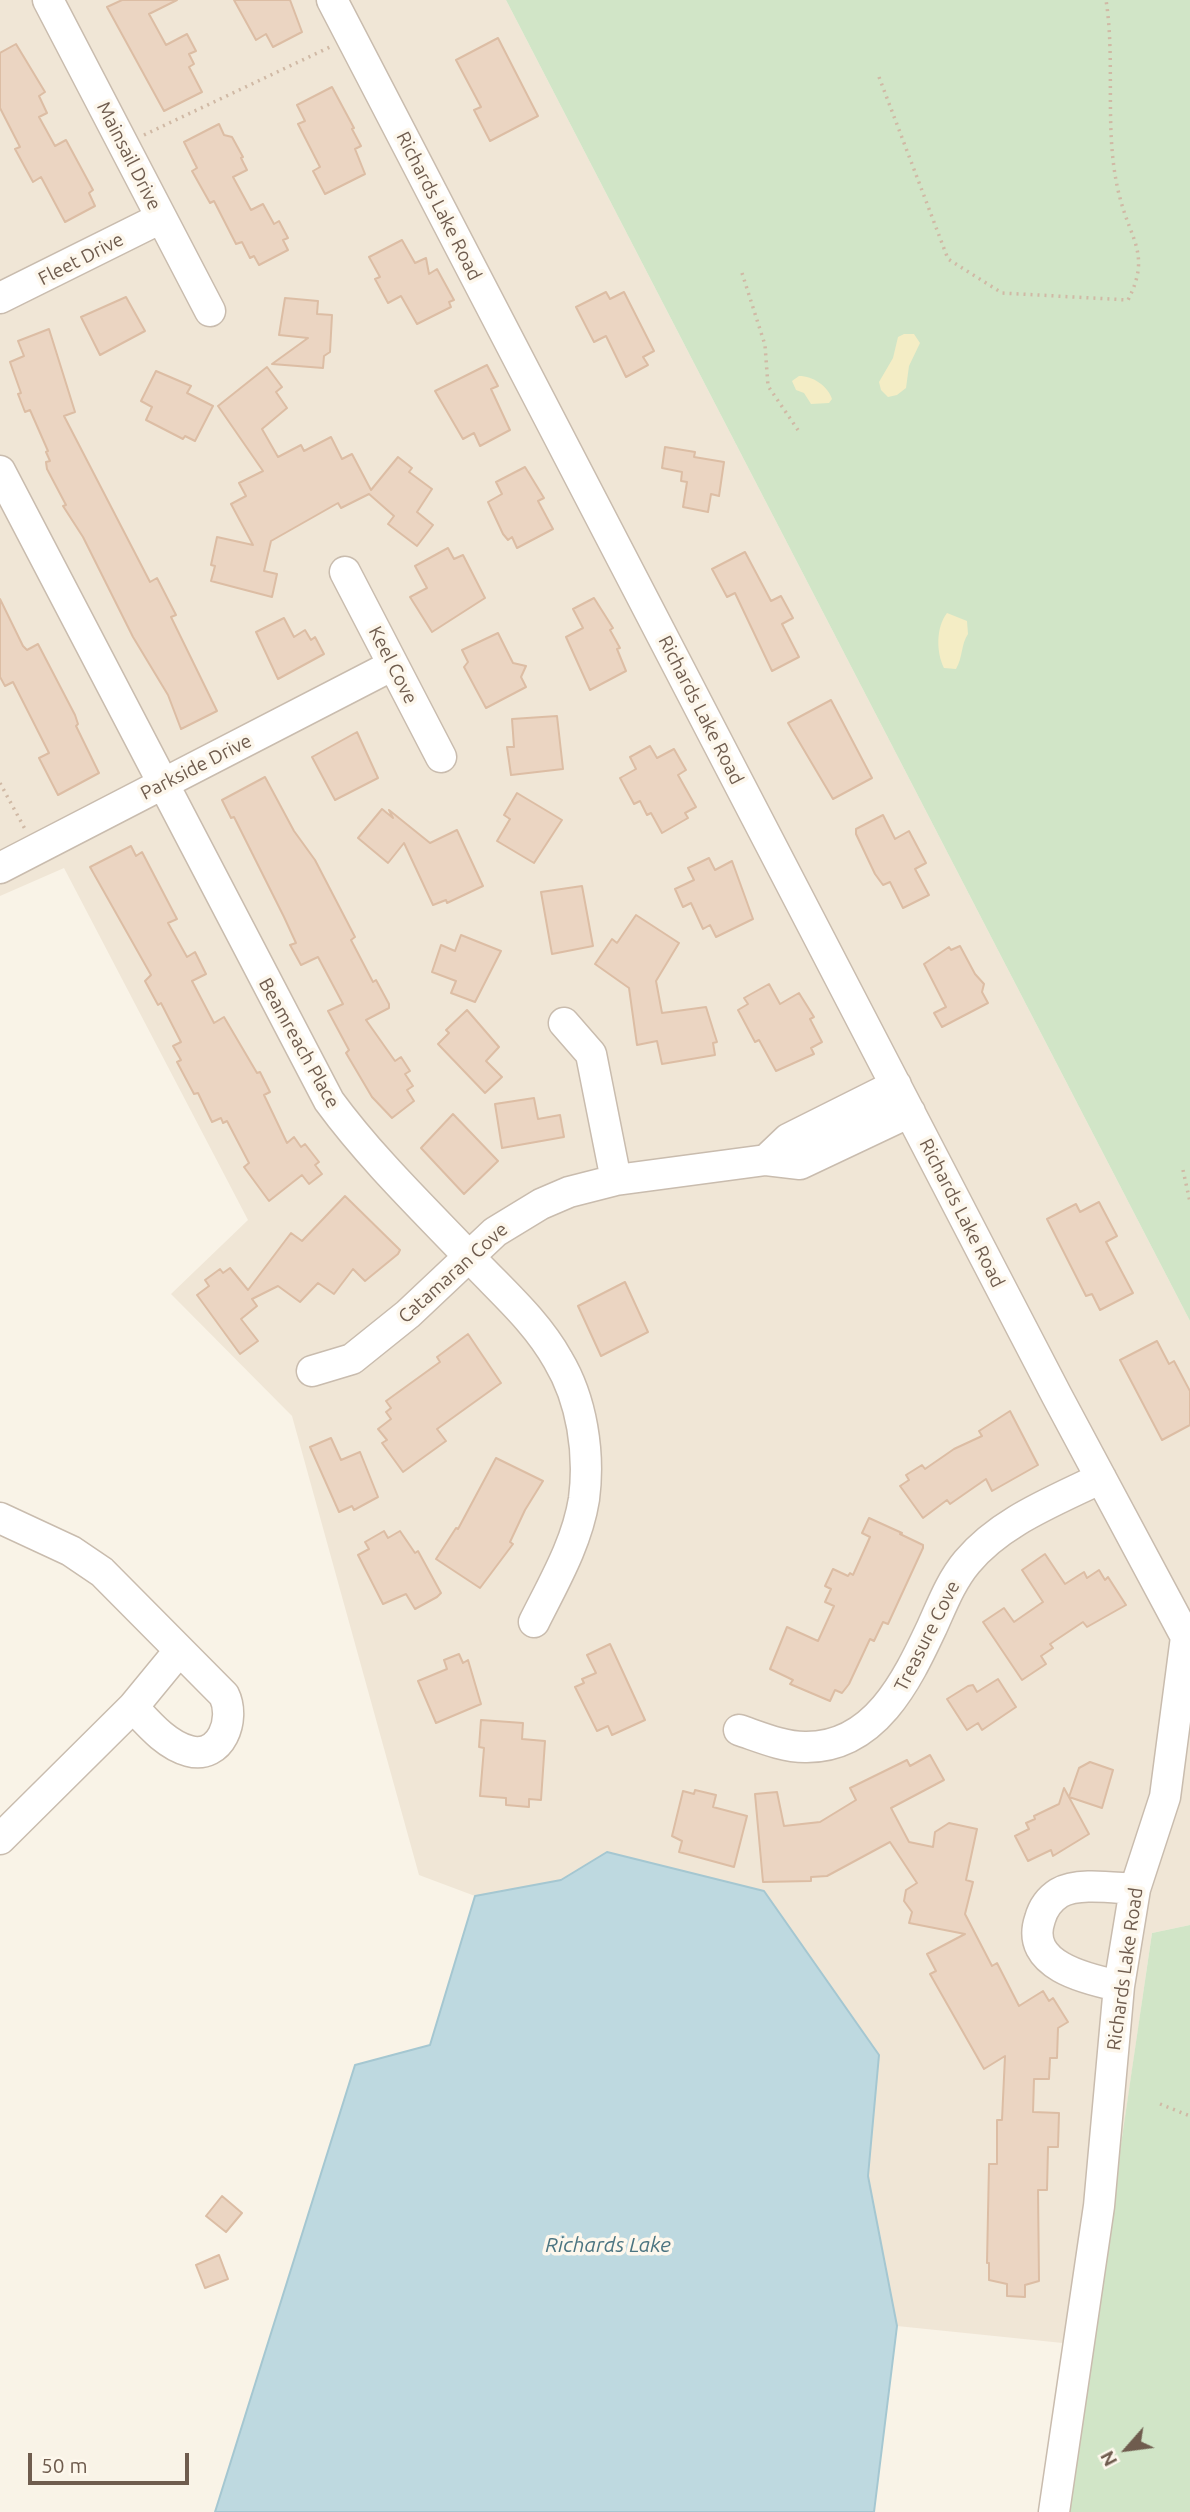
<!DOCTYPE html>
<style>
body{margin:0}
#map{position:relative;width:1190px;height:2512px;overflow:hidden;background:#f9f3e7;font-family:Ubuntu,sans-serif}
canvas{display:block}
.north{position:absolute;left:1092px;top:2414px;width:70px;height:70px;-webkit-text-stroke:5px #fdf7ec;paint-order:stroke;rotate:242deg;font-size:19px;font-weight:700;line-height:28px;text-align:center;color:#6f5c4e}
.north::after{content:'';display:block;margin:auto;width:24px;height:32px;background:#6f5c4e;clip-path:polygon(50% 0,100% 100%,50% 72%,0 100%)}
.scale{position:absolute;left:28px;top:2453px;width:161px;height:32px;box-sizing:border-box;border:4px solid #6f5c4e;border-top:0;padding-left:9px;font-size:21px;line-height:24px;white-space:nowrap;color:#6f5c4e;-webkit-text-stroke:5px #fdf7ec;paint-order:stroke}
</style>
<div id="map">
<canvas width="1190" height="2512"></canvas>
<div class="north">N</div>
<div class="scale">50 m</div>
</div>
<script>
const g = document.querySelector('canvas').getContext('2d');
g.lineJoin = 'round';
function fill(path, color) {
  g.fillStyle = color;
  g.fill(path, 'evenodd');
}
function trace(path, color, width, dash) {
  g.strokeStyle = color;
  g.lineWidth = width;
  g.lineCap = dash ? 'butt' : 'round';
  g.setLineDash(dash || []);
  g.stroke(path);
}
function drawText(font, color, halo, rows, align = 'center') {
  g.font = font + ' Ubuntu,sans-serif';
  g.lineWidth = 7;
  g.setLineDash([]);
  g.textBaseline = 'middle';
  g.strokeStyle = halo;
  g.fillStyle = color;
  for (const [text, x, y, turn = 0] of rows) {
    g.save();
    g.translate(x, y);
    g.rotate((+turn || 0) * Math.PI / 180);
    g.textAlign = isNaN(turn) ? turn : align;
    if (halo) g.strokeText(text, 0, 0);
    g.fillText(text, 0, 0);
    g.restore();
  }
}
const residential = new Path2D(`
 M0,0h506l684,1321v604l-38,8 -60,413 -195,-20 -29,-150 11,-121 -272,-203 -46,28 -86,16 -56,-21 -127,-459 -121,-122 77,-74 -184,-352 -64,28z`);
const green = new Path2D(`
 M506,0h684v1321z
 M1190,1925v587h-123l85,-579z`);
const sand = new Path2D(`
 M904,334h10l6,9 -11,23 -3,22 -9,7 -9,2 -7,-7 -2,-8 14,-24 5,-21z
 M799,376c14,0 29,10 33,23l-3,4 -18,1 -7,-11 -8,-3 -4,-9z
 M947,613l20,8 1,13c-7,10 -5,23 -12,35l-12,-1c-8,-16 -8,-41 3,-55z`);
const water = new Path2D(`
 M607,1852l157,39 115,164 -11,121 29,150 -23,186h-659l140,-447 75,-20 45,-149 86,-16z`);
const building = new Path2D(`
 M122,0h55l-28,14 17,31 21,-11 9,17 -7,3 5,10 -5,3 13,25 -38,19 -57,-104z
 M234,0h56l12,32 -29,15 -7,-13 -10,6z
 M498,38l40,78 -48,25 -16,-31 7,-3 -25,-47z
 M16,44l29,48 -6,4 8,17 -8,4 16,29 11,-6 27,50 -4,3 6,13 -30,16 -24,-45 -8,5 -18,-33 5,-2 -20,-39v-55z
 M332,87l22,41 -2,1 9,17 -6,3 10,25 -40,20 -12,-23 7,-4 -22,-43 7,-3 -8,-16z
 M219,124l5,11 8,2 11,20 -2,1 6,12 -14,7 18,33 12,-6 11,20 5,-3 9,17 -5,2 5,10 -29,15 -5,-9 -4,2 -8,-16 -6,2 -22,-43 -4,2 -18,-32 5,-3 -13,-26z
 M402,240l13,23 11,-5 3,16 8,-5 17,31 -5,2 2,5 -34,17 -16,-28 -13,7 -13,-24 5,-2 -11,-20z
 M606,292l4,7 14,-7 30,59 -11,6 5,8 -22,12 -20,-41 -12,6 -18,-35z
 M126,297l19,34 -45,24 -19,-38z
 M285,298l33,3 -1,13 15,1 -2,37 -6,4 -1,12 -51,-4 36,-26 -29,-3z
 M49,329l26,83 -11,4 86,166 7,-4 19,37 -5,2 46,94 -36,18 -13,-34 -35,-58 -50,-100 -20,-31 3,-1 -19,-36 -1,-7 4,-1 -4,-9 2,-1 -18,-41 -5,2 -7,-18 3,-1 -11,-31 14,-6 -6,-15z
 M487,365l11,21 -7,3 19,41 -30,16 -6,-13 -11,6 -28,-48z
 M267,367l15,20 -6,5 11,16 -25,21 16,28 23,-12 3,6 27,-14 11,22 10,-5 19,36 27,-33 14,11 -3,4 23,17 -15,23 16,13 -16,21 -29,-22 6,-8 -25,-22 -28,14 -3,-5 -67,38 -7,30 13,3 -5,23 -61,-16 4,-15 -4,-1 6,-28 36,8 -22,-41 15,-8 -7,-13 24,-12 -45,-65z
 M156,371l35,15 -4,7 26,13 -18,35 -10,-5 -2,3 -37,-19 6,-13 -11,-6z
 M665,447l30,5 -1,5 30,5 -5,34 -8,-2 -3,18 -25,-5 4,-25 -6,-1 1,-9 -20,-4z
 M525,467l19,31 -6,3 15,28 -36,19 -5,-11 -4,3 -5,-6 -15,-32 14,-8 -6,-12z
 M448,548l6,11 9,-4 22,43 -53,34 -22,-35 17,-9 -12,-22z
 M745,552l26,49 10,-5 12,22 -11,6 17,33 -27,14 -37,-78 -8,4 -15,-28z
 M594,598l19,30 -3,2 10,18 -3,1 9,22 -36,19 -24,-53 17,-9 -10,-19z
 M0,599l23,47 4,4 11,-6 37,71 3,9 -2,2 23,47 -41,22 -19,-37 10,-5 -36,-71 -8,4 -5,-9z
 M284,618l10,19 11,-7 6,10 4,-3 9,17 -46,25 -22,-47z
 M498,633l15,30 13,3 -5,11 5,10 -40,21 -22,-41 4,-5 -6,-12z
 M831,700l41,78 -39,21 -45,-76z
 M557,716l6,53 -52,6 -4,-28h7l-2,-28z
 M357,732l21,46 -43,22 -23,-43z
 M650,746l7,12 17,-9 12,21 -8,5 18,32 -11,6 3,5 -26,15 -11,-20 -4,2 -7,-14 -6,3 -14,-26 16,-9 -6,-12z
 M265,777l29,54 21,29 40,77 -4,3 22,42 3,-2 13,24v4l-23,12 29,41 6,-4 9,14 -5,3 8,12 -6,4 7,11 -22,17 -20,-21 -26,-44 3,-3 -21,-39 15,-7 -25,-47 -17,8 -11,-20 6,-2 -12,-26 -50,-100 -3,1 -9,-18z
 M517,793l45,27 -28,43 -37,-22 13,-22 -6,-4z
 M382,809l11,9 -4,-8 41,33 27,-13 26,56 -36,17 -1,-3 -13,5 -29,-62 -16,20 -30,-25z
 M883,815l12,24 14,-8 17,32 -11,6 14,26 -26,13 -13,-26 -7,3 -8,-11 -19,-40v-5z
 M131,846l5,10 6,-4 35,67 -9,4 19,34 8,-5 11,22 -14,7 22,42 10,-6 33,56 3,-1 10,20 -6,3 23,48 7,-6 7,10 4,-3 14,18 -4,3 7,9 -13,10 -7,-9 -33,26 -25,-34 5,-4 -22,-42 -4,2 -2,-5 -9,4 -14,-29 -4,1 -17,-32 4,-2 -8,-14 8,-4 -20,-39 -3,2 -13,-24 6,-6 -61,-108z
 M709,858l6,12 17,-9 21,58 -37,18 -6,-12 -7,4 -12,-26 -8,4 -8,-18 19,-9 -6,-12z
 M582,886l11,60 -41,8 -11,-62z
 M636,915l43,28 -23,38 6,32 44,-6 11,35 -4,1 2,12 -53,9 -5,-23 -20,4 -8,-57 -34,-24 17,-25 5,4z
 M461,935l40,16 -26,51 -24,-9 5,-12 -24,-9 9,-27 14,6z
 M960,946l15,28 9,10 -2,8 6,11 -46,24 -8,-14 12,-6 -22,-43 25,-17 2,3z
 M769,984l11,20 19,-11 15,24 -4,2 12,23 -11,6 3,6 -38,17 -17,-31 -4,2 -17,-32 10,-6 -4,-6z
 M467,1010l32,37 -13,14 16,16 -17,16 -47,-49 11,-11 -3,-3z
 M534,1098l4,21 22,-4 4,22 -62,11 -7,-44z
 M453,1114l45,47 -34,33 -43,-46z
 M345,1196l55,54 -2,4 -33,27 -12,-12 -19,25 -16,-11 -18,19 -22,-16 -26,13 5,7 -16,13 17,22 -18,13 -43,-59 12,-9 -4,-6 15,-11 3,4 7,-5 18,22 43,-57 11,8z
 M1099,1202l18,34 -11,6 27,51 -33,17 -8,-16 -6,2 -39,-77 29,-15 4,8z
 M625,1282l23,50 -47,24 -23,-50z
 M468,1334l33,49 -64,46 9,12 -43,31 -21,-29 5,-3 -9,-11 13,-10 -5,-7 5,-4 -5,-7 54,-39 -3,-5z
 M1157,1341l12,23 5,-3 16,30v34l-28,15 -42,-80z
 M1010,1411l28,54 -46,26 -6,-12 -36,25 -3,-4 -24,18 -23,-32 9,-6 -3,-5 16,-10 3,4 29,-20 28,-13 -3,-5z
 M331,1438l10,22 19,-8 18,45 -24,13 -2,-4 -13,6 -29,-65z
 M496,1458l47,23 -18,29 -15,32 3,2 -33,44 -44,-29 20,-31 2,1z
 M869,1518l33,15 -2,1 23,11v3l-35,76 -5,-2 -9,19 -4,-2 -21,45 -7,9 -7,-3 -5,11 -40,-17 3,-4 -23,-11 17,-42 31,14 16,-35 -9,-4 6,-13 -6,-3 8,-17 15,7 2,-3 3,2 17,-38 -8,-4z
 M384,1531l4,7 12,-7 15,22 3,-2 23,42 -4,4 -22,12 -9,-15 -23,10 -25,-49 11,-6 -4,-7z
 M1045,1554l20,30 19,-12 3,6 12,-8 6,10 3,-3 18,28 -39,22 -4,-5 -33,22 3,4 -12,8 5,8 -24,16 -39,-58 21,-14 10,14 29,-20 -21,-32z
 M610,1644l35,76 -33,15 -4,-9 -11,5 -22,-44 9,-4 -2,-4 14,-6 -9,-18z
 M459,1654l4,9 5,-3 13,44 -45,19 -18,-42 29,-12 -3,-9z
 M998,1679l18,28 -34,23 -4,-7 -11,7 -20,-31 21,-13 5,-1 4,7z
 M481,1720l42,3 -1,16 23,2 -4,59 -12,-1v8l-23,-2v-7l-26,-2 4,-48 -5,-1z
 M930,1755l14,25 -53,28 18,34 24,5 2,-15 14,-9 28,6 -11,51 7,2 -8,32 27,52 5,-3 22,43 24,-15 6,10 4,-3 15,24 -10,6 -1,30h-7l-1,21h-15l-1,33 26,1 -1,34h-10l-1,43h-9l1,91 -14,4v12l-18,-1v-12l-18,-4v-17h-2l2,-99h8v-44h5l3,-64 -21,13 -54,-95 6,-3 -9,-17 38,-20 -56,-11 3,-11 -8,-11 2,-11 11,-7 -27,-41 -63,34 -16,1v4l-48,1 -8,-88 22,-2 7,34 36,-4 36,-22 -6,-12 57,-28 3,6z
 M1090,1762l23,8 -11,38 -33,-11 10,-29z
 M1064,1788l25,46 -36,22 -2,-6 -23,11 -13,-25 14,-7 -3,-6 9,-4 -1,-3 25,-12z
 M695,1790l21,5 -3,12 34,9 -13,51 -55,-15 3,-11 -10,-5 11,-45 11,3z
 M222,2196l20,17 -16,19 -20,-16z
 M219,2255l9,24 -23,9 -9,-23z`);
const path = new Path2D(`
 M879,77l69,182 54,34 126,7c23,-45 3,-59 -8,-102 -17,-63 -4,-134 -14,-198
 M144,135l186,-88
 M742,273l23,72 3,41 32,47
 M0,783l25,46
 M1183,1170l7,32
 M1160,2104l30,12`);
const minor = new Path2D(`
 M48,0l162,311
 M332,0l725,1396 129,241 -21,160 -30,92 -16,97 -20,220 -45,306
 M0,298l161,-80
 M0,471l329,630c44,60 99,112 150,166 28,29 59,57 79,93 24,40 32,93 26,139 -7,44 -30,83 -50,123
 M345,572l96,185
 M0,868l393,-203
 M564,1023l27,31 25,126
 M766,1160l22,-21 108,-54
 M312,1371l40,-12 56,-45 87,-82 46,-28 28,-12 47,-12 150,-20 34,4 110,-52
 M0,1518l71,33 31,21 122,123c12,24 -3,65 -35,56 -23,-6 -41,-28 -56,-44
 M739,1730c21,7 44,17 66,17 70,1 102,-67 127,-120 10,-22 19,-46 35,-65 34,-41 88,-61 134,-84
 M0,1839l133,-132 46,-56
 M1119,1986c-33,-7 -95,-21 -79,-67 3,-11 8,-19 19,-26 19,-11 55,-5 76,-4`);
const streetNames = [
 ["Mainsail Drive",129,156,63],
 ["Richards Lake Road",439,206,63],
 ["Fleet Drive",81,259,-27],
 ["Keel Cove",393,665,63],
 ["Richards Lake Road",701,710,63],
 ["Parkside Drive",196,767,-27],
 ["Beamreach Place",299,1043,61],
 ["Richards Lake Road",962,1213,63],
 ["Catamaran Cove",453,1273,-42],
 ["Treasure Cove",927,1636,-63],
 ["Richards Lake Road",1125,1969,-82]
];
const waterNames = [
 ["Richards Lake",608,2245]
];
fill(residential, '#f0e6d6');
fill(green, '#d1e5c7');
fill(sand, '#f4edc5');
fill(water, '#bed9e0');
trace(water, '#a5c7d1', 2);
fill(building, '#ebd5c2');
trace(building, '#dcbda4', 2);
trace(minor, '#c9bcae', 33);
trace(path, '#d0b9a5', 3.5, [2, 5]);
trace(minor, '#fff', 30);
drawText('19px', '#6f5c4e', '#fdf7ec', streetNames);
drawText('italic 21px', '#4b7480', '#fdf7ec', waterNames);
</script>
